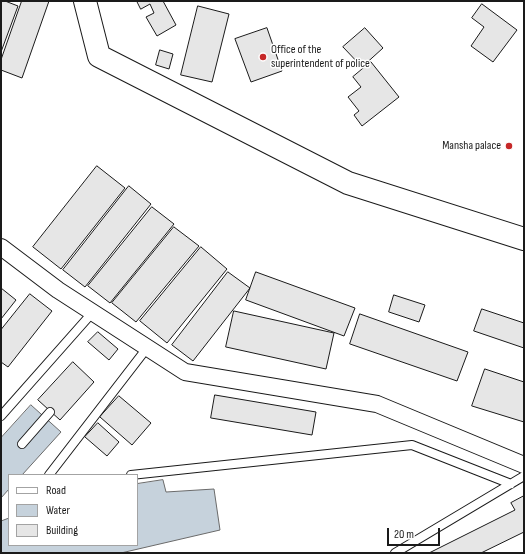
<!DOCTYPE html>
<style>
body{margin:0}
#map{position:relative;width:525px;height:554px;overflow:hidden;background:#fff;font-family:"Sofia Sans Condensed",sans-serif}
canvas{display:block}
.frame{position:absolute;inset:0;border:2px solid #1a1a1a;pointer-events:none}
.legend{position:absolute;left:8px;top:474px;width:130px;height:72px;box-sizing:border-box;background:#fff;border:1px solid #a3a3a3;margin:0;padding:5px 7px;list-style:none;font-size:12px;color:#1a1a1a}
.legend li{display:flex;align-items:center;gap:8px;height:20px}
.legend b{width:20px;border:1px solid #a3a3a3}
.scale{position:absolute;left:387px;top:528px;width:53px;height:18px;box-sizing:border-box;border:2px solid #1a1a1a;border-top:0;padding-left:5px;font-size:12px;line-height:14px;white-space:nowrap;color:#1a1a1a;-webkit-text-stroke:3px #fff;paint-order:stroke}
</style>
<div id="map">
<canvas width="525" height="554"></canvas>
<div class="frame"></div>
<ul class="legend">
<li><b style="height:5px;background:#fff"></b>Road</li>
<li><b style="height:11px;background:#c6d2dc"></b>Water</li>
<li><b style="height:11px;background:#e6e6e6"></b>Building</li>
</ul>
<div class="scale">20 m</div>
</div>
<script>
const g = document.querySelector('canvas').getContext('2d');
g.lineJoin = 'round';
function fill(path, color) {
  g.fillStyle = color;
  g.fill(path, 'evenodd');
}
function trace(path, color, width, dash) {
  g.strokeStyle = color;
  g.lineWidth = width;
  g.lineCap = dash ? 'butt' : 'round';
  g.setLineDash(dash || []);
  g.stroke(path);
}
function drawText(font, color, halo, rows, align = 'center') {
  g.font = font + ' "Sofia Sans Condensed",sans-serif';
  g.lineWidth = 3;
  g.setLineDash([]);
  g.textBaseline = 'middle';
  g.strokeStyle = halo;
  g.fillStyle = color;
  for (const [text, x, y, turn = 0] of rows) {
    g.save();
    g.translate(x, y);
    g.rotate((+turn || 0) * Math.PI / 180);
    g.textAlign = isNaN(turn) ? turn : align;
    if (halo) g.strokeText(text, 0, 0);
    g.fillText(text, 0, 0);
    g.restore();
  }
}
const water = new Path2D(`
 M31,405l30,27 -39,43h-13v14l-8,9v-60z
 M163,480l3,12 48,-3 6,41 -99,23h-120v-32l8,-3v27h128v-61z`);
const building = new Path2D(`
 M1,1h4l13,5 -17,46z
 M22,1h27l-27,77 -21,-8v-10z
 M137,1h26l13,24 -19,11 -11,-19 8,-4 -4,-9 -9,5z
 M482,4l35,26 -24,32 -22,-16 13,-19 -12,-9z
 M198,6l31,8 -17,68 -31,-7z
 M267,28l15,43 -31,11 -16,-43z
 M365,28l18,20 -21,19 -19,-20z
 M160,50l13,4 -4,15 -13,-4z
 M371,62l28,35 -37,29 -8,-11 5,-4 -11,-14 13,-10 -8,-10z
 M97,166l28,22 -64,81 -28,-22z
 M129,186l22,18 -66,83 -22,-17z
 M152,207l22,17 -64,79 -22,-17z
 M174,227l25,19 -63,76 -24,-19z
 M201,247l26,22 -60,74 -27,-22z
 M228,272l22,16 -57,73 -21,-16z
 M256,272l99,36 -11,28 -98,-36z
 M1,288l15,12 -15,19z
 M30,294l22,17 -44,56 -7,-5v-32z
 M394,295l31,10 -6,17 -30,-10z
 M482,309l42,14v25l-50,-17z
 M234,311l100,22 -8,36 -100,-22z
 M360,314l108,38 -11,29 -107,-37z
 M98,332l20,17 -9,11 -21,-18z
 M73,362l21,20 -34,38 -22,-20z
 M485,369l39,13v40l-52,-16z
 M215,395l101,17 -4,23 -101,-17z
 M119,396l32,27 -19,22 -32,-28z
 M98,423l21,19 -12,14 -22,-19z
 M524,496v36l-43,21h-52l86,-43 -4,-7z`);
const lane = new Path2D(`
 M1,416l92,-104
 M22,444l28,-32
 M49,475l98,-127
 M131,475l281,-30 99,39
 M395,553l129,-77`);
const street = new Path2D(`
 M1,247l57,43 127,82 192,32 147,61`);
const secondary = new Path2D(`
 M85,1l14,55 249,127 176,56`);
const markers = [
 [263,57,4,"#c62828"],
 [509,146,4,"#c62828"]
];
const poiNames = [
 ["Office of the",271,50],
 ["superintendent of police",271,64],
 ["Mansha palace",501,146,"right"]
];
fill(water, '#c6d2dc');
trace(water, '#6a6a6a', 1);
fill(building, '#e6e6e6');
trace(building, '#1a1a1a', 1);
trace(lane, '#1a1a1a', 10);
trace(street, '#1a1a1a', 18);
trace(secondary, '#1a1a1a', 24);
trace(lane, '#fff', 8);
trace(street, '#fff', 16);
trace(secondary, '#fff', 22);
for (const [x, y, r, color] of markers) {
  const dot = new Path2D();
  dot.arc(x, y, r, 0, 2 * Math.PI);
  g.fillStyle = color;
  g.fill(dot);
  trace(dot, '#fff', 1.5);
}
drawText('12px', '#1a1a1a', '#fff', poiNames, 'left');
</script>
